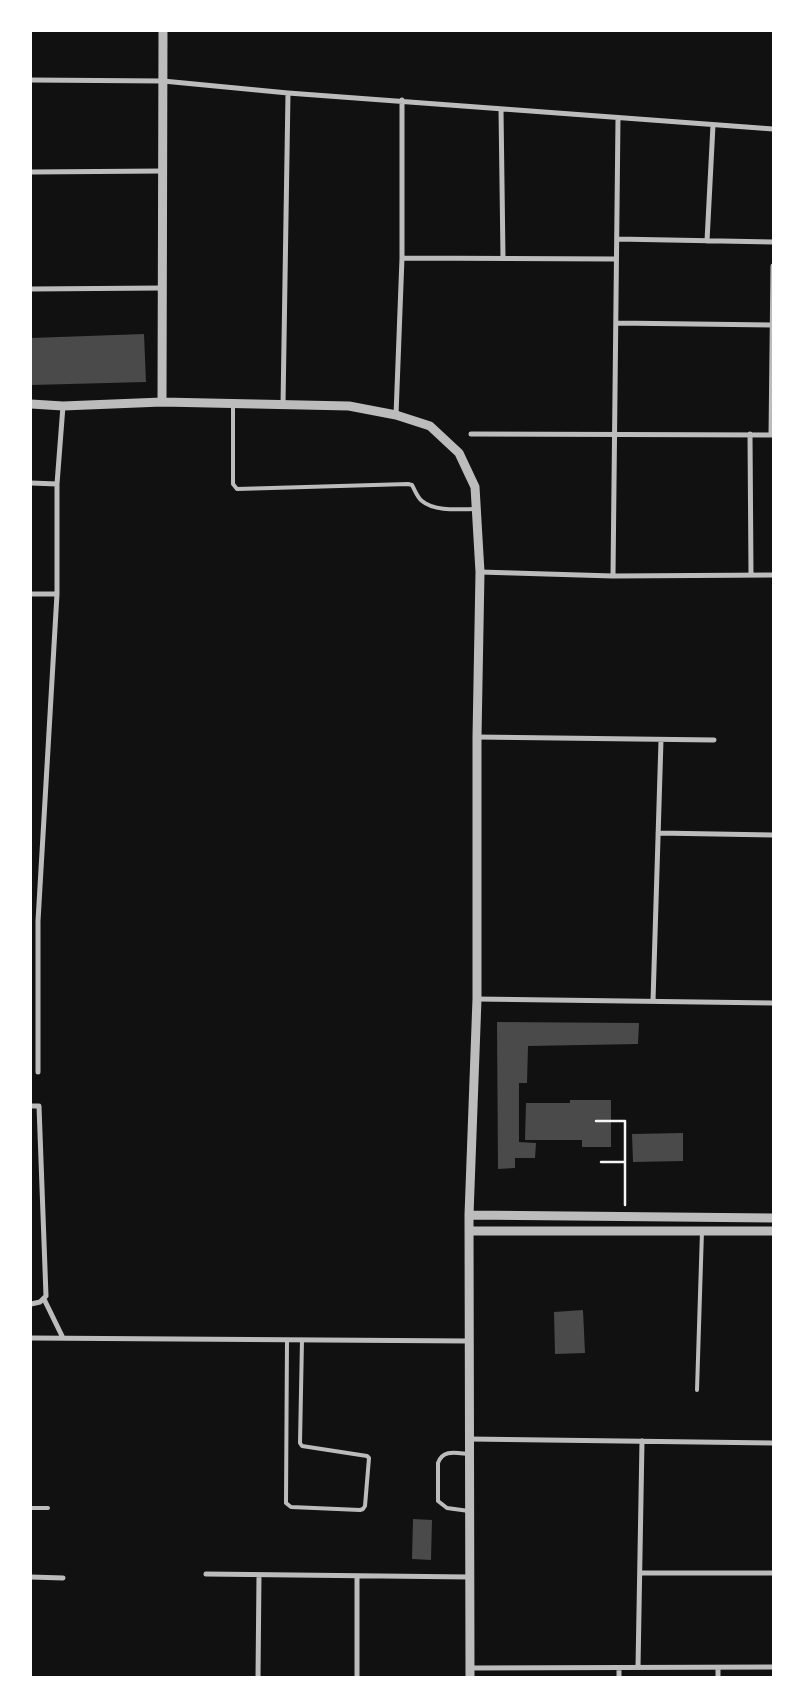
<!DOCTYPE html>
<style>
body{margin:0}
#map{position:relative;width:804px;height:1708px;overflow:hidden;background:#111;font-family:Inter,sans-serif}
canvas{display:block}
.frame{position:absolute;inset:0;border:32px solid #fff;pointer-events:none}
</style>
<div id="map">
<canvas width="804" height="1708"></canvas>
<div class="frame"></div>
</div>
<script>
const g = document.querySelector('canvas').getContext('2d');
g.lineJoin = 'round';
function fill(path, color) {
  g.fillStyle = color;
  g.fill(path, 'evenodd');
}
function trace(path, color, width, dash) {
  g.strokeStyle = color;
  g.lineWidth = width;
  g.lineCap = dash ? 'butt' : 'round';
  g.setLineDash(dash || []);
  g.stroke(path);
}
const building = new Path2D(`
 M144,334l2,48 -115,3v-47z
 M497,1022l142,1 -1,21 -110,2 -1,37h-8v59l17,1 -1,15h-20v10l-17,1z
 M570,1100h41v47h-29v-7h-57l1,-37h44z
 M683,1133v28l-50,1 -1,-28z
 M583,1310l2,43 -30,1 -1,-42z
 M413,1519l19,1 -1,40 -19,-1z`);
const path = new Path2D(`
 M596,1121h29v84
 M601,1162h24`);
const service = new Path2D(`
 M233,405v79l4,5 171,-5 4,1c3,5 5,12 10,16 13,11 39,8 54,8
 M287,1340l-1,163 5,4 69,3 3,-1 2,-3 4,-48 -2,-2 -65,-10 -2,-3 2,-103
 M697,1390l5,-159
 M469,1454c-13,-1 -26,-5 -31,9v38l9,7 22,3
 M31,1508h17`);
const minor = new Path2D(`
 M31,80l132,1 125,12 485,36
 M501,109l2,149
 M31,172l132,-1
 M617,239l156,3
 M707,241l6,-116
 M402,258l214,1
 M31,289l131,-1
 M616,323l156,2
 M283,405l5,-312
 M396,415l6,-157v-158
 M471,434l302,1
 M750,434l1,141
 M771,435l2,-169
 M31,483l26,1
 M480,572l133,4 160,-1
 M613,576l5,-458
 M31,594h26
 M477,737l237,3
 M658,833l115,2
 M477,999l296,4
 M653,1001l8,-261
 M38,1072v-151l19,-327v-110l6,-78
 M31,1106h8l7,190 -6,6 -9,2
 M44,1299l19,39
 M31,1338l437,3
 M469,1439l304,4
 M640,1573h133
 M206,1574l263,3
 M31,1577l32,1
 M638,1667l4,-226
 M470,1668l303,-1
 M718,1668v9
 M258,1677l1,-102
 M357,1677v-101
 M619,1677v-9`);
const tertiary = new Path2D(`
 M162,402l1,-371
 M31,404l32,2 99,-4 187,4 47,9 34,11 29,27 16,34 5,85 -3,165v262l-8,216 1,462
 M469,1215l304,3
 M470,1231h303`);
fill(building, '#4a4a4a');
trace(path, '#f5f5f5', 2.5);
trace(service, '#bcbcbc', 4);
trace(minor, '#bcbcbc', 5);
trace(tertiary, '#bcbcbc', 9);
</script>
